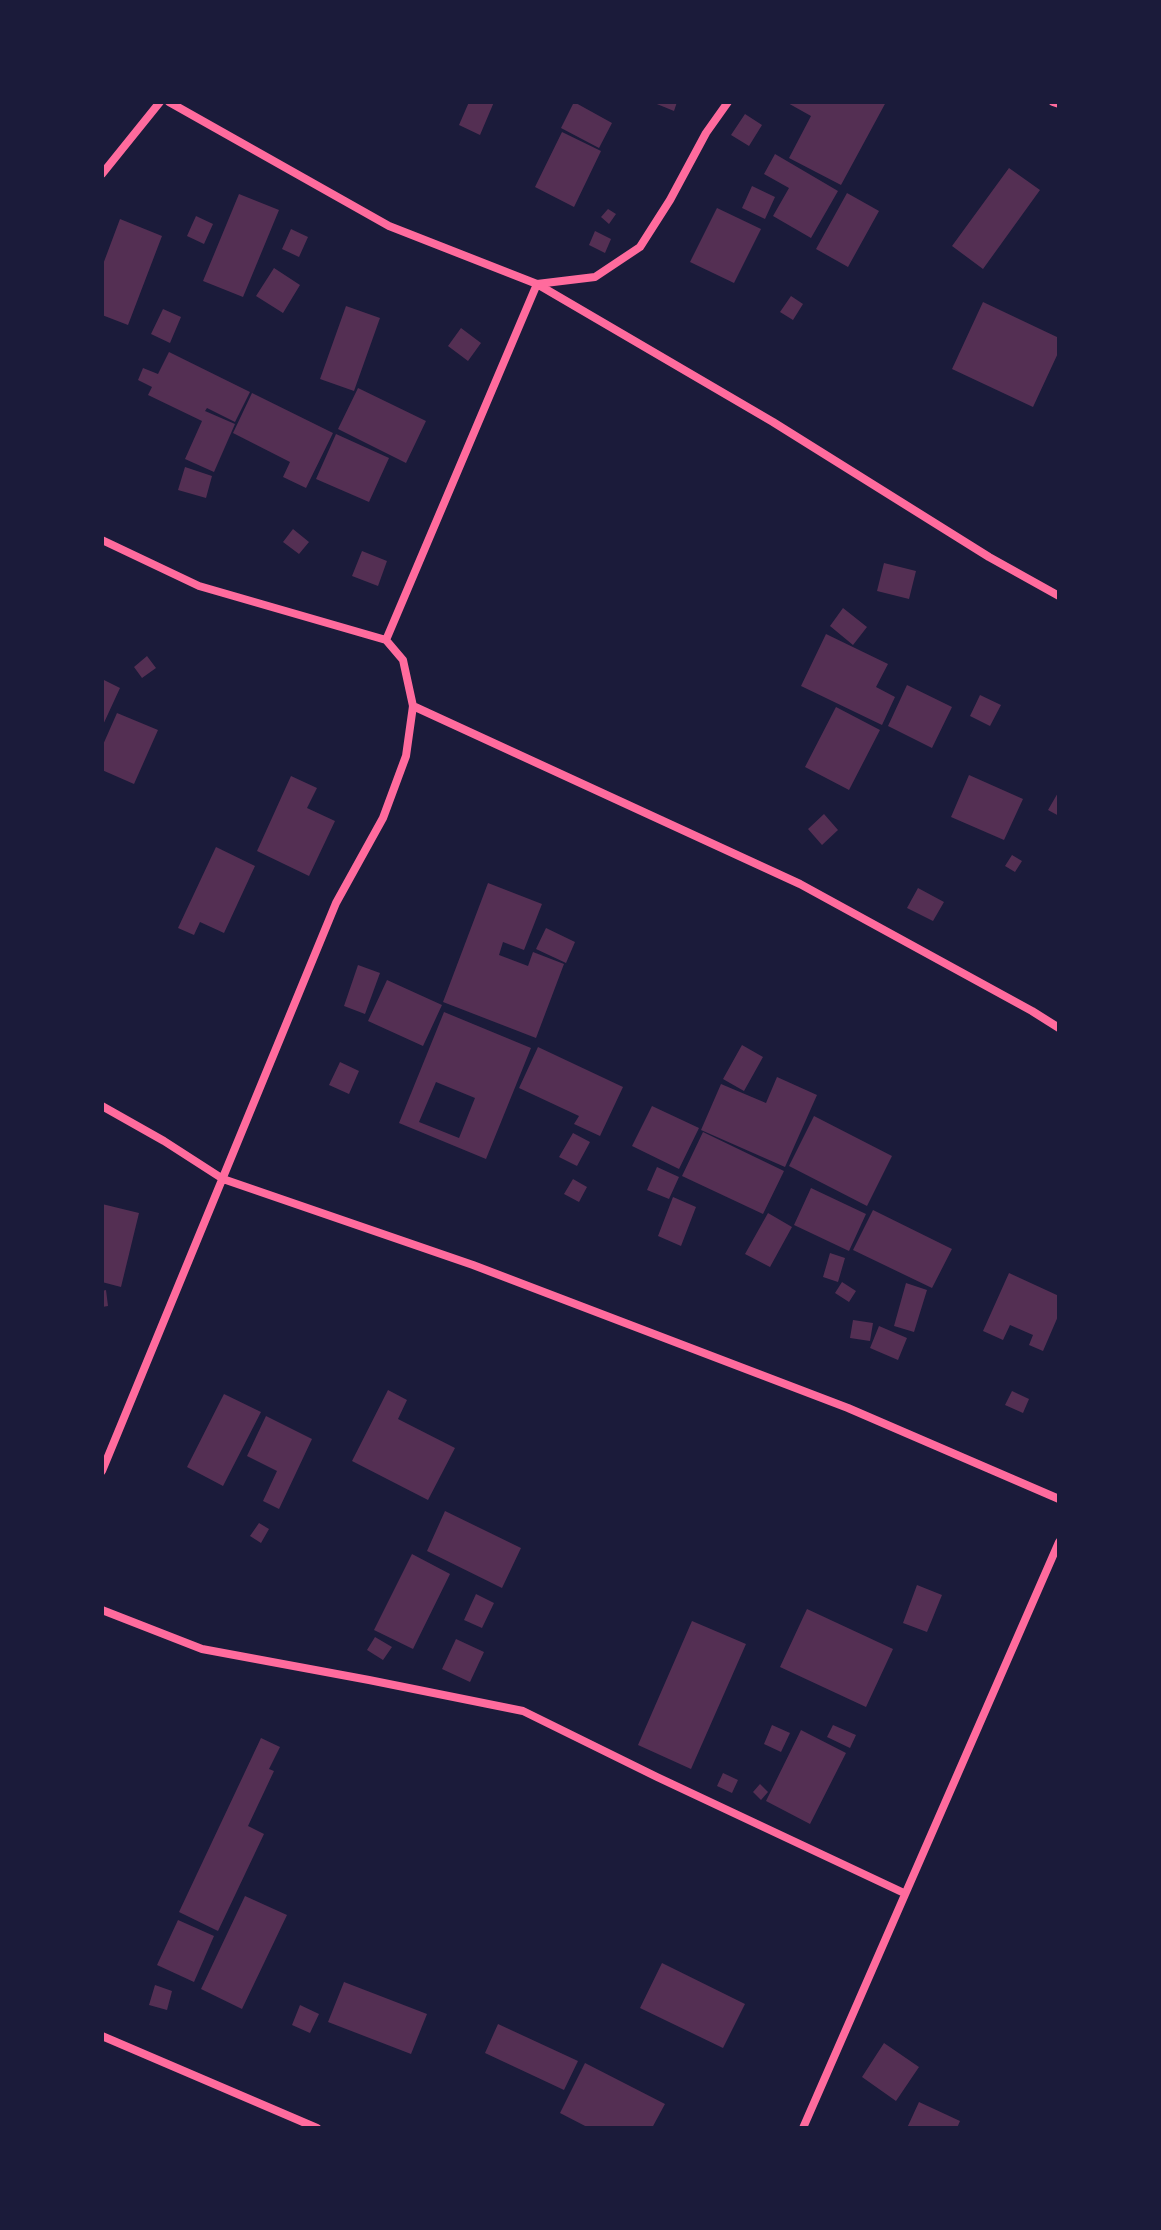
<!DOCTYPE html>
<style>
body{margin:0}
#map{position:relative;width:1161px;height:2230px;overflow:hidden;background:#1b1b3a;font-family:Jost,sans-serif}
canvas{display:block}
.frame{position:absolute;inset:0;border:104px solid #1b1b3a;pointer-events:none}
</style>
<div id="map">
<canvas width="1161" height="2230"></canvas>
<div class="frame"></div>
</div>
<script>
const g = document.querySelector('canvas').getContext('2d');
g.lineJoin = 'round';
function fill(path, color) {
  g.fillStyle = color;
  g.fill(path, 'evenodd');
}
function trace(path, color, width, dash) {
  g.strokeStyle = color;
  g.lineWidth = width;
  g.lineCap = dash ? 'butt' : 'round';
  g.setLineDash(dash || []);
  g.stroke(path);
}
const building = new Path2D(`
 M469,102h25l-14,33 -21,-10z
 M574,102l38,21 -13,25 -38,-20z
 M652,102h25l-3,9z
 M786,102h100l-45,83 -52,-27 22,-42z
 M745,114l17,11 -13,21 -18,-11z
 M562,132l39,19 -27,56 -39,-20z
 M775,154l63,37 -27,47 -38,-22 16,-28 -25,-14z
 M1009,168l31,22 -57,79 -31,-23z
 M752,186l23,11 -10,22 -23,-11z
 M847,193l32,18 -31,56 -32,-18z
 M239,194l40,16 -36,87 -40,-16z
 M717,208l44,21 -27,54 -44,-21z
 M608,209l8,5 -7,10 -8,-7z
 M196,216l17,8 -9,20 -17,-8z
 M120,219l42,17 -34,89 -26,-10v-48z
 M291,229l17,8 -9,20 -17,-8z
 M595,231l16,8 -6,14 -16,-8z
 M274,268l26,17 -17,28 -27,-17z
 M791,296l12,8 -10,16 -13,-8z
 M983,302l76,36v13l-26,56 -81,-38z
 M346,306l34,12 -26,73 -34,-12z
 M163,309l18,8 -11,26 -19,-9z
 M461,328l20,15 -13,18 -20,-15z
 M169,352l81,40 -15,30 -28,-14 -2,3 30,13 -21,48 -29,-13 17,-38 -54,-26 4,-8 -14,-7 5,-12 15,6z
 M358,388l68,33 -20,42 -68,-34z
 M252,393l81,40 -27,55 -23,-11 7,-15 -57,-29z
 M336,434l53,24 -20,44 -53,-23z
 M185,467l27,9 -6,22 -28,-8z
 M293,529l16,13 -10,12 -16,-12z
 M362,551l25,10 -9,25 -26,-10z
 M884,563l32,8 -7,28 -32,-8z
 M843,608l24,19 -14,18 -23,-19z
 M826,634l62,30 -12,23 19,10 -13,28 -81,-39z
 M147,656l9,12 -14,10 -8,-11z
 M102,679l18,9 -18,39z
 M907,685l45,22 -20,41 -44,-22z
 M980,695l21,10 -11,21 -20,-10z
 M836,707l44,23 -31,60 -44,-23z
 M117,713l41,17 -24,54 -32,-14v-23z
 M969,775l54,24 -19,41 -53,-23z
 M291,776l26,12 -10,20 28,13 -26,55 -52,-25z
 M1059,791v25l-11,-6z
 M824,814l14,16 -16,15 -14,-16z
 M216,847l39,19 -31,67 -24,-11 -6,13 -16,-7z
 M1012,855l10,6 -7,11 -10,-6z
 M488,883l54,21 -18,46 -21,-8 -4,13 29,11 5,-14 31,12 -28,74 -93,-36z
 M918,888l26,14 -11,19 -26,-13z
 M546,928l29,14 -9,21 -30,-14z
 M358,965l22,8 -15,41 -21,-8z
 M387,980l55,25 -19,41 -55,-25z
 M444,1012l87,36 -45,111 -87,-36zM436,1082l39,16 -16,40 -40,-16z
 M742,1045l21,12 -19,34 -21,-12z
 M538,1047l85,40 -23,49 -26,-12 5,-8 -60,-28z
 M340,1062l19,9 -10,23 -20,-9z
 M777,1077l40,18 -32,72 -84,-37 20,-46 45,19z
 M652,1106l47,22 -20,41 -47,-23z
 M814,1116l78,40 -25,50 -78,-40z
 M703,1132l81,39 -21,43 -81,-38z
 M573,1133l17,9 -13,24 -18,-9z
 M657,1167l22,10 -10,22 -22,-9z
 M573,1179l14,8 -8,15 -15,-8z
 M811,1188l55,26 -17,37 -55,-26z
 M673,1197l23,10 -15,39 -23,-10z
 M102,1204l37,9 -18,74 -19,-5z
 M873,1210l79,39 -20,39 -79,-38z
 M768,1213l24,14 -22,40 -25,-13z
 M830,1253l15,5 -7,24 -15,-5z
 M1009,1273l50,23v18l-16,37 -14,-6 4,-10 -23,-10 -7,15 -20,-9z
 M842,1282l14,9 -7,11 -14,-9z
 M906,1283l21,7 -13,42 -20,-6z
 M106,1290l2,16 -6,1v-16z
 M853,1320l20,3 -3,18 -20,-3z
 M879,1326l28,12 -9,22 -28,-12z
 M388,1390l19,10 -9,19 57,29 -27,52 -76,-39z
 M1012,1391l17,8 -6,14 -18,-8z
 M224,1394l37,18 -38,74 -36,-19z
 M266,1416l46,23 -33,70 -16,-8 14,-30 -30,-15z
 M445,1511l76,37 -19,40 -75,-37z
 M259,1523l10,6 -8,14 -11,-7z
 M412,1554l38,20 -37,75 -39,-19z
 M917,1585l25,10 -15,37 -24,-9z
 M476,1594l18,9 -12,25 -18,-8z
 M807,1609l86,40 -27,58 -86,-40z
 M692,1621l54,23 -55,125 -53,-24z
 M375,1637l17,10 -9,13 -16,-10z
 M456,1639l28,13 -14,30 -28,-13z
 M772,1725l18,8 -9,19 -17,-8z
 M833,1725l23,10 -6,13 -23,-11z
 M801,1730l45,23 -36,71 -44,-23z
 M261,1738l19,9 -11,22 5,2 -26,55 16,8 -46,97 -39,-19z
 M723,1773l15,7 -6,13 -15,-7z
 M760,1784l8,8 -7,8 -8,-8z
 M245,1896l42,19 -45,94 -41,-20z
 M178,1920l36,16 -20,46 -37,-17z
 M662,1963l83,41 -22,44 -83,-40z
 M344,1982l83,32 -16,40 -83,-32z
 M155,1985l17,6 -5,19 -18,-5z
 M300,2005l19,9 -9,19 -18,-8z
 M498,2024l80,37 -14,29 -79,-37z
 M884,2043l35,24 -23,34 -34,-24z
 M585,2063l80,41 -13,24h-63l-29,-15z
 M919,2102l41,19 -3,7h-50z`);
const minor = new Path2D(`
 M169,102l220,124 148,58 236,138 216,135 70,39
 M1053,102l6,2
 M102,174l58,-72
 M102,540l97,46 187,54
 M413,706l387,178 232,127 27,17
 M102,1106l62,35 59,38 250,86 375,143 211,91
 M102,1471l234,-568 47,-85 23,-62 7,-50 -10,-46 -17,-20 151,-356 58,-7 45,-30 30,-47 36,-67 22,-31
 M102,1610l100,39 167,31 154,31 134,66 247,116
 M102,2036l215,92
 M803,2128l256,-586`);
fill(building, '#542f53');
trace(minor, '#ff6b9d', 8);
</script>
